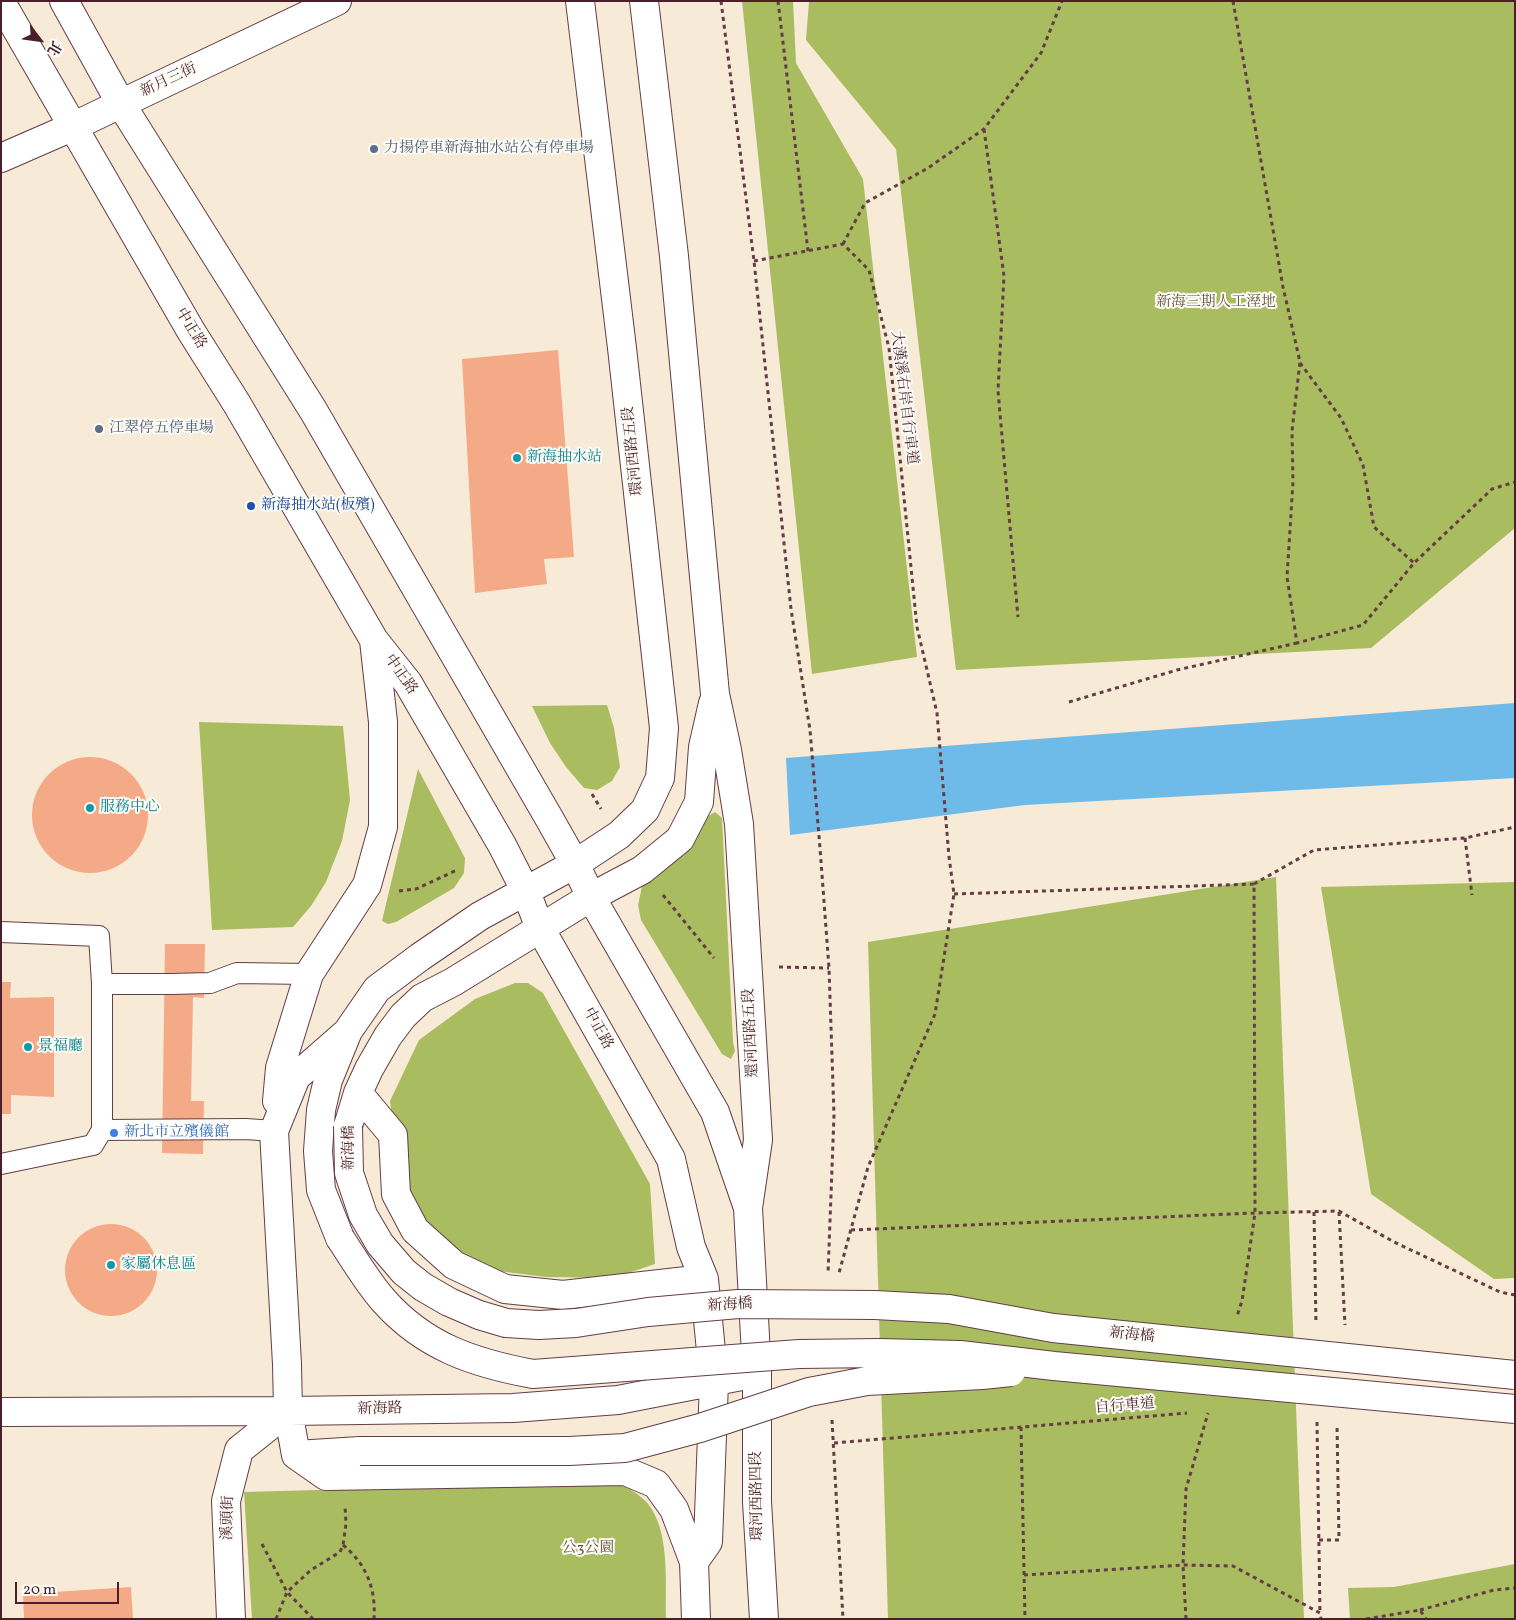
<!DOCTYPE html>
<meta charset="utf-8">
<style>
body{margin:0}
#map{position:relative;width:1516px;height:1620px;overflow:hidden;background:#f7ead6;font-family:Vollkorn,"Noto Serif TC",serif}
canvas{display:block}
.frame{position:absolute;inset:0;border:2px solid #4a1f2b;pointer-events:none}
.north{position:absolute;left:15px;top:15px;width:50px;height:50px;-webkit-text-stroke:4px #fdfcf7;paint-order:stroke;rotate:120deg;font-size:14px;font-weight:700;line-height:20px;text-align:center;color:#4a1f2b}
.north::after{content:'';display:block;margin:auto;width:18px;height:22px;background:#4a1f2b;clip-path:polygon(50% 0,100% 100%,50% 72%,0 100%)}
.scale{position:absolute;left:15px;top:1582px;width:104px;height:22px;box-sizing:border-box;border:2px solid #4a1f2b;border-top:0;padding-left:6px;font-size:15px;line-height:18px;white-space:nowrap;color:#4a1f2b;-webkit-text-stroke:4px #fdfcf7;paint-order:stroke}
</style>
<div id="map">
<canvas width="1516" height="1620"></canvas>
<div class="frame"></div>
<div class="north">北</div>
<div class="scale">20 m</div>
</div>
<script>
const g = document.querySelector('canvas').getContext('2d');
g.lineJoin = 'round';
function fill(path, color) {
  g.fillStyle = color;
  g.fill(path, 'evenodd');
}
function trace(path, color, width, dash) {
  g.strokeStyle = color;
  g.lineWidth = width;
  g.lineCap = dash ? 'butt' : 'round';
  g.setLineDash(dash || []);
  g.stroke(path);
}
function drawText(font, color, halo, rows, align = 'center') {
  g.font = font + ' Vollkorn,"Noto Serif TC",serif';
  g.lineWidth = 4;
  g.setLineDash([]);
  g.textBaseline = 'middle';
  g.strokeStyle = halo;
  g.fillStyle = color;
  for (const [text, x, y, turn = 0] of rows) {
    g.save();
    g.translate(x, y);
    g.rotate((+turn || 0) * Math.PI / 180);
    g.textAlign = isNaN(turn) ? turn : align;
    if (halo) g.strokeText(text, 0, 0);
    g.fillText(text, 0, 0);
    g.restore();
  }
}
const green = new Path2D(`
 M742,1h51l3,62 67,116 54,478 -105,17z
 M809,1h706v527l-144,120 -415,22 -60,-521 -90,-109z
 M607,705l7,23 6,39 -8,14 -15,9 -13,-2 -18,-21 -16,-24 -18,-37z
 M199,722l144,4 7,74 -8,41 -16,41 -15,24 -18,21 -81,3z
 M418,769l47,89 -1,15 -10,15 -58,34 -8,2 -6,-3z
 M715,812l7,6 11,224 2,9 -4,8 -9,-5 -81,-134 -3,-15 6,-28 43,-32 21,-29z
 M1276,877l28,742h-416l-20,-677z
 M1515,882v396l-21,1 -123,-85 -50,-307z
 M515,983h13l15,10 107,191 5,80 -42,14 -67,-1 -56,-7 -42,-22 -41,-42 -9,-40 -8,-65 29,-61 56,-41z
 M613,1482c14,5 30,13 38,26 19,29 14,77 15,111h-414l-8,-127z
 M1515,1564v55h-165l-2,-31 46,-1z`);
const water = new Path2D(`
 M1515,703v75l-490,27 -235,30 -4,-77z`);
const building = new Path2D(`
 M558,350l16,207 -30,2 3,25 -72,9 -13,-234z
 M32 815a58 58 0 1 1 116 0a58 58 0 1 1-116 0Z
 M165,944h40l-1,54 -11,-1 -2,104h13l-1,53 -41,-1z
 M1,982h10l-1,16 44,-1v100l-43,-2v19h-10z
 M65 1270a46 46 0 1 1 92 0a46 46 0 1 1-92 0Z
 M131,1587l2,32h-109l-1,-25z`);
const path = new Path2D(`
 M721,1l33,260 37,348 19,121 10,118 9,120 5,147 -6,159
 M778,1l30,250
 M1233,1l50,286 17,75 -8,69 1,51 -6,95 10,66 66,-18 51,-62 78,-74 23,-7
 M984,129l20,147 -6,115 20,226
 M843,244l22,-41 63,-35 56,-39 57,-76 21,-52
 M754,261l89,-17 26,26 20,78 28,279 20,86 12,144 5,37 -19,120 -67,153 -29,106
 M1300,363l41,55 22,47 11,62 40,36
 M1069,702l108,-32 120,-27
 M592,794l9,15
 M1465,838l7,57
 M1254,884l60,-34 151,-12 50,-11
 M399,891l17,-2 41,-19
 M954,894l300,-10 1,329 -13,88 -5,15
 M663,895l51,63
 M779,967l50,1
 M1314,1212l2,112
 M1339,1212l6,113
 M851,1230l404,-17 84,-2 55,31 106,50 15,3
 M832,1420l11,199
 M1317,1422l3,191
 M1021,1427l4,192
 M834,1443l353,-30
 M1319,1540h20l-2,-115
 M262,1544l25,48 26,27
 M343,1545c24,20 33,44 31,74
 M1024,1575l159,-10 50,1 87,47 1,6
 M1420,1610l74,-20 21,-2
 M276,1619l11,-27 24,-22 29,-18 3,-7 3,-21 -1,-18
 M1186,1619l-3,-54 3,-76 22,-76
 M1366,1619l54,-9 6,9`);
const lane = new Path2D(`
 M1,932l98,4 3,48h69l39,-1 27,-10 72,1
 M102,984v146
 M1,1164l92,-19 9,-15 144,-1 28,2`);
const street = new Path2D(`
 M1,158l71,-31 265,-126
 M231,1619l-5,-118 13,-51 49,-39`);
const secondary = new Path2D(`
 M64,1l57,103 192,306 236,408 26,46 16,33 124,215 32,93
 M644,1l30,255 41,438 12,56 12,74 19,316 -10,68 9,165v129l7,117
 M1,2l190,329 46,73 137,236 34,43 94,162 24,47 14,36 131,231 20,88 13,32 10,103 -6,160 -14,20 2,57
 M345,1034l-49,43 -22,54 13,233 1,47 8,44 64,-4
 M358,1093l35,42 3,59 19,36 39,35 51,24 58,6 141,-16
 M277,1101l3,-33 29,-94 58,-89 16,-58v-105l-9,-82
 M348,1126l10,-33 11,-24 19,-33 15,-20 19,-18 31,-16 138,-85 51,-27 38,-31 19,-37 4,-55 10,-44
 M340,1238l-19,-48 -3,-39 3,-41 7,-30 20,-49 29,-42 43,-32 60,-41 95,-52 44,-29 26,-25 15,-32 4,-50 -42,-380 -42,-347
 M1,1412l287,-1 225,-3 105,-8 139,-27
 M296,1455l30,21 299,-5 31,13 18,25 20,53`);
const secondaryBridge = new Path2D(`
 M348,1126l1,47 14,42 17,29 24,28 19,15 26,15 30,13 27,8 33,2 37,-2 72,-11 90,-8 137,1 74,4 104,19 462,47
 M340,1238c14,21 27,44 44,63 41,46 90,62 149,73l266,-20 80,-1 81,2 94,11 461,43
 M360,1451h209l56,-3 75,-20 109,-36 58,-11 115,-6 29,-3`);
const markers = [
 [374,149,5,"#5c6f8a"],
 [99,429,5,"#5c6f8a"],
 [517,458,5,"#0f9aa8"],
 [251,506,5,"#1a4fb4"],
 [90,808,5,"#0f9aa8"],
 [28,1047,5,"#0f9aa8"],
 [114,1133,5,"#3f7fe0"],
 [111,1265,5,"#0f9aa8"]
];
const streetNames = [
 ["新月三街",169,81,-25],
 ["中正路",190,329,59],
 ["大漢溪右岸自行車道",903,398,83],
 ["環河西路五段",634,451,-96],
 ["中正路",400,675,55],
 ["中正路",597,1029,61],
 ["還河西路五段",752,1033,-93],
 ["新海橋",350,1148,-90],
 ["新海橋",730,1306,-3],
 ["新海橋",1132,1336,6],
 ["自行車道",1125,1407,-5],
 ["新海路",380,1410,-1],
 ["環河西路四段",758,1496,-91],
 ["溪頭街",229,1518,-89]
];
const serviceNames = [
 ["力揚停車新海抽水站公有停車場",384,149],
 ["江翠停五停車場",109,429]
];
const parkNames = [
 ["新海三期人工溼地",1216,303],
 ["公3公園",588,1549]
];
const cultureNames = [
 ["新海抽水站",527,458],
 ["服務中心",100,808],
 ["景福廳",38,1047],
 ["家屬休息區",121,1265]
];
const transitNames = [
 ["新海抽水站(板殯)",261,506]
];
const shopNames = [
 ["新北市立殯儀館",124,1133]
];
fill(green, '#a9bc60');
fill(water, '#6ebae8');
fill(building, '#f5aa87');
trace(lane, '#643d45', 22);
trace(street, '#643d45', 30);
trace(secondary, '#643d45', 30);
trace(path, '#643d45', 3, [4, 4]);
trace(lane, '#fff', 20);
trace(street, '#fff', 28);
trace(secondary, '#fff', 28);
trace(secondaryBridge, '#643d45', 30, []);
trace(secondaryBridge, '#fff', 28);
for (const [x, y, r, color] of markers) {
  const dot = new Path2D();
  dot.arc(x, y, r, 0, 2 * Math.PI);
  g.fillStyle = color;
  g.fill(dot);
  trace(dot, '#fdfcf7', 2);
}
drawText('15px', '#4a1f2b', '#fdfcf7', streetNames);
drawText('15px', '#4e5e75', '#fdfcf7', serviceNames, 'left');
drawText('15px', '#6b563e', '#fdfcf7', parkNames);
drawText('15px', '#0d838f', '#fdfcf7', cultureNames, 'left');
drawText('15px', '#164399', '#fdfcf7', transitNames, 'left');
drawText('15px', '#366cbe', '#fdfcf7', shopNames, 'left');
</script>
